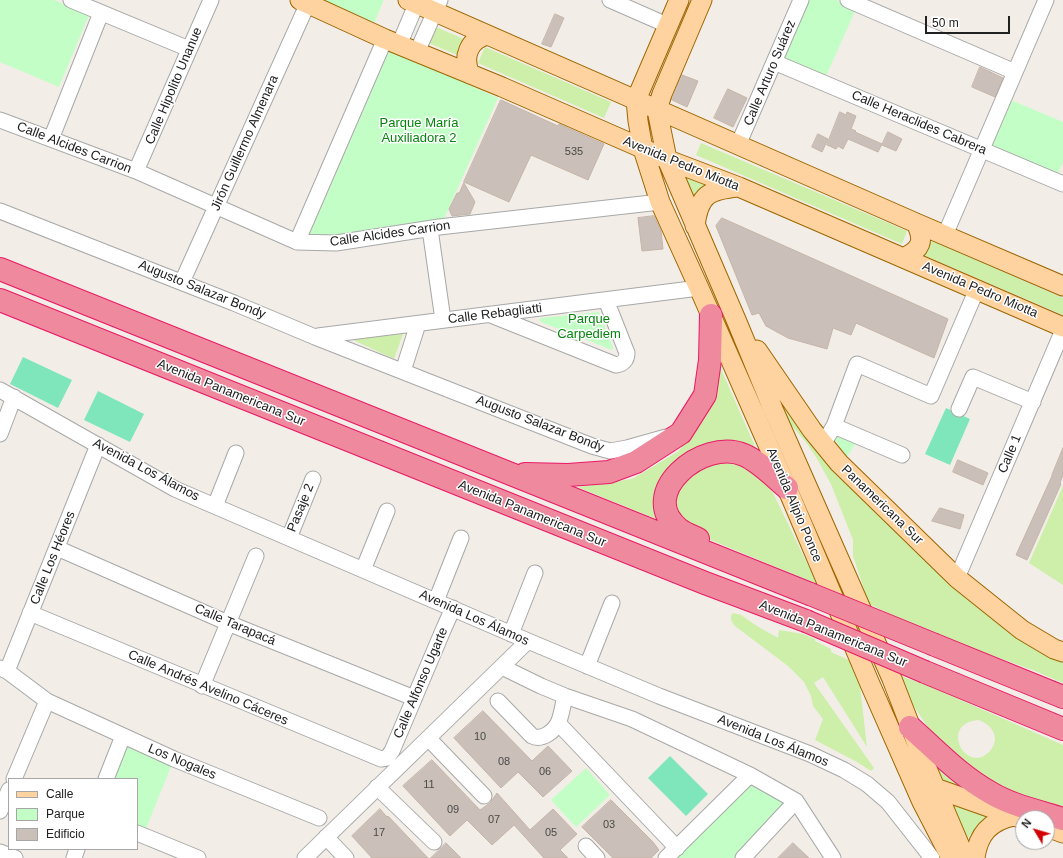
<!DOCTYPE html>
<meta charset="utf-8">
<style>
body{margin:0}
#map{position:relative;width:1063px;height:858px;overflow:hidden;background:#f2eee7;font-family:Helvetica,sans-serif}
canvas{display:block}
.legend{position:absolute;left:8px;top:778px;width:130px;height:72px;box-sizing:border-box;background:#fff;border:1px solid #a6a6a6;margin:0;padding:5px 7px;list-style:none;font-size:12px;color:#212121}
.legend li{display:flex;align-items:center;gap:8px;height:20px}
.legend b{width:20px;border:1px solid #a6a6a6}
.north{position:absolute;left:1015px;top:810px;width:40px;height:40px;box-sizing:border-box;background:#fff;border:1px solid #a6a6a6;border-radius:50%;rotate:308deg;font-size:11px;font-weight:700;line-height:16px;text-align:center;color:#212121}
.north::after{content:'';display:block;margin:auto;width:14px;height:18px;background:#d20004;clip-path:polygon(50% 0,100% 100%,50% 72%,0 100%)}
.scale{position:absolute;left:925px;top:16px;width:85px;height:18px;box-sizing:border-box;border:2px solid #212121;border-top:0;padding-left:5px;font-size:12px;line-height:14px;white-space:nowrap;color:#212121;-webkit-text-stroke:3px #fff;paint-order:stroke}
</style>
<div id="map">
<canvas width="1063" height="858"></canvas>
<ul class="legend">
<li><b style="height:5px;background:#ffd39f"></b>Calle</li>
<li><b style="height:11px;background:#c2fec5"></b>Parque</li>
<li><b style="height:11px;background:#cac0b9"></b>Edificio</li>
</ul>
<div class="north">N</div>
<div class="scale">50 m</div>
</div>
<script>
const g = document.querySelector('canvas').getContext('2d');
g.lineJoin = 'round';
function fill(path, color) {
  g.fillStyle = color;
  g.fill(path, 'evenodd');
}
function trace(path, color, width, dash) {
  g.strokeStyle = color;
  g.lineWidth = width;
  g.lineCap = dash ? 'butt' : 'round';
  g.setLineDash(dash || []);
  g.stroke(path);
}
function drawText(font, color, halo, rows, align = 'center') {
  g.font = font + ' Helvetica,sans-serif';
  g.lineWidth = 3;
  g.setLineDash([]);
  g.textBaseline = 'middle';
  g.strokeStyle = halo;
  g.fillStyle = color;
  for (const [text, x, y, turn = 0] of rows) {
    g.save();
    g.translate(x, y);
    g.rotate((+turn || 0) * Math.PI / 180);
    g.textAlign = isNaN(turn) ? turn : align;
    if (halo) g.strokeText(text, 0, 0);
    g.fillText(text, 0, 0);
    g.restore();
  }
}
const grass = new Path2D(`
 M436,27l30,13 -7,16 -30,-13z
 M485,47l126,55 -7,16 -126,-55z
 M701,143l206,88 -5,13 -206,-89z
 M676,171l38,16 -20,19z
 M928,239l135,59v17l-142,-61z
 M403,334l-9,25 -43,-20z
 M720,367l37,84h-52l-46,69 -82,-33 55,-8 47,-28 31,-45z
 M775,387l234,243 39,27 15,6v20l-28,-12 -108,-39 -58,-28 -16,-48v-16l-22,-56 -15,-27 -11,-16 -14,-16 -11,-19z
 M730,460l33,12 54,112 -128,-53 -13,-11 -3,-27 22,-24z
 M1063,486v99l-34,-22z
 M733,613l8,2 16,11 21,12 1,-8 24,4 12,5v2l16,8v3l20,9 9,25 7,61 -44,-70 -9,6 60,85 -3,3 -14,-9 -42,-22 8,-21 -10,-13 -2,-10 -7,-14 -16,-16 -53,-40c-4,-5 -6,-8 -2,-13z
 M901,676l28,10 134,59v64l-56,-19 -39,-21 -29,-25 -32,-48zM978,720c14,4 23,18 12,31 -23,25 -52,-27 -12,-31z
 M933,759l73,51c-20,10 -28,12 -40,32z`);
const park = new Path2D(`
 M0,0h54l35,15 -30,72 -59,-25z
 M321,0h63l-10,23z
 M805,0h31l20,9 -30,67 -46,-20z
 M390,48l108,50 -55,123 -109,16 -25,-1z
 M1011,100l52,22v40l-6,13 -66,-27z
 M599,312l14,36 -1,2 -71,-28 -2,-2 2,-2z
 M838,433l19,8 -10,16 -12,-17z
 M123,736l51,23 -31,77 -6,-3v-54h-31z
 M586,768l24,27 -34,32 -25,-27z
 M754,783l27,16 1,6 -1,5 -46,48h-65l74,-72z`);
const pitch = new Path2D(`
 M23,357l49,23 -14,28 -48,-24z
 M98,391l46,23 -14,28 -46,-22z
 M946,408l24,11 -20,46 -25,-11z
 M670,756l38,38 -22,22 -38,-38z`);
const building = new Path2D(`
 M555,14l9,4 -13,29 -9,-3z
 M980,67l23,11 -8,19 -23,-10z
 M682,75l16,6 -11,26 -15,-7z
 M728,89l19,9 -14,29 -19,-9z
 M501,100l57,26 1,-2 45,20 -16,36 -57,-25 -22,47 -45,-20z
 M840,112l6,3 1,-3 9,4 -5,13 5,2 -1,1 27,12 -4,8 -30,-13 -5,10 -5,-3 -2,3 -9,-4z
 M888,132l14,7 -6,12 -14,-6z
 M818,134l10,5 -6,13 -10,-5z
 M464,183l11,19 -5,12 -18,2 -3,-7 8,-16h2z
 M654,216l7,15 2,18 -21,2 -4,-33z
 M722,218l226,101 -14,39 -78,-35 -5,12 -18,-7 -6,21 -39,-11 -22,-12 -7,-13 -7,2 -36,-89z
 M1063,448v27l-3,8 1,1 -34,76 -11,-5 36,-79v-1z
 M958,460l30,13 -5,12 -30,-13z
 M940,508l24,7 -4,14 -28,-8z
 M483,711l49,50 16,-15 24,25 -29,26 -25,-25 -17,16 -47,-50z
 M432,760l48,50 10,-7 7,-10 33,37 23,-21 24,25 -17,16 8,8h-24l-30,-33 -22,20 -25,-25 -17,16 -47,-50z
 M611,800l42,42 6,8 -8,8h-38l-31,-31z
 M380,809l7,8 1,-1 40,42h-56l-20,-22z
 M446,843l15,15h-30z
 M793,843l16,15h-31z`);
const minor = new Path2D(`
 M71,0l118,49
 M610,0l57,25
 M848,0l167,72
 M399,45l19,-45
 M417,52l23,-52
 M774,62l289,122
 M0,120l136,51 161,71 39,1 103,-16 221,-25
 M51,139l50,-126
 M738,145l63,-145
 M136,171l75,-171
 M0,211l234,92 81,34 277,109 18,5 17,-3 39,-11
 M430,229l13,91
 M945,235l101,-235
 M297,242l88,-203
 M182,282l126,-279
 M491,315l125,50c7,-1 11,-5 11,-12l-21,-53
 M318,336l381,-48
 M403,371l15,-47
 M0,390l175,99 353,152 131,55 151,58 34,16 23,14 21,18 44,56
 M959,409l14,-32 60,25
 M834,426l68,29
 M0,434l14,-37
 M823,444l11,-18 23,-62 74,32 46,-107
 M215,506l21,-53
 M289,538l24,-59
 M57,548l171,75 186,75
 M363,570l24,-59
 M957,578l106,-248
 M436,601l25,-63
 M30,613l351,146 6,-1 5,-7 52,-123 9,-20
 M511,634l24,-61
 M587,666l25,-63
 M502,667l39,19 24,10 67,23 118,56 46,26 37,57
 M0,668l7,3 40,30 127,58 145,59
 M7,671l91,-226
 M202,686l54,-130
 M498,701l34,35c10,5 23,-5 27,-15 3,-8 4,-17 6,-25
 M558,723l119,125
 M428,738l56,58
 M14,779l33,-78
 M106,779l17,-43
 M377,787l57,55
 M0,811l9,-21
 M137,833l61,25
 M326,837l20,21
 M586,846l11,12
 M0,852l15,6
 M74,858l3,-9
 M305,858l223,-217
 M666,858l84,-83
 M743,858l53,-57`);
const major = new Path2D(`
 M300,0l85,39 117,48 174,76 63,24 324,140
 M408,0l508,223 147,63
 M679,0l-43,100 2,21 5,28 17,53 39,86 88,200 83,196 52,118 29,56
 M702,0l-40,94 -5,16 10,49 70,163 36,87 119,270 33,85 40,94
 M470,74c-8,-17 -1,-35 18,-39
 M695,226c4,-32 14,-36 43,-39
 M903,258c18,-8 22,-17 13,-35
 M757,350l55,80 27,33 118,115 65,52 32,19 9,3
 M935,788l88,31
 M1047,827l16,6
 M975,858c3,-24 15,-37 39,-42`);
const highway = new Path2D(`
 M0,269l810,325
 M0,300l705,283 101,38
 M525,474l43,1 41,-3 27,-10 45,-29 24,-38 5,-35 1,-45
 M698,539c-6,-3 -14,-6 -19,-10 -44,-35 24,-92 65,-74 16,7 30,22 43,33
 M935,645l128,52
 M925,672l138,57
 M910,727c26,23 50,49 81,66 22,13 48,18 72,26`);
const highwayBridge = new Path2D(`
 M810,594l125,51
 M806,621l119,51`);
const numberNames = [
 ["535",574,152],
 ["10",480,737],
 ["08",504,762],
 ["06",545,772],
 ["11",429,785],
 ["09",453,810],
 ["07",494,820],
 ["03",609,825],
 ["17",379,833],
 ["05",551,833]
];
const streetNames = [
 ["Calle Arturo Suárez",770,73,-67],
 ["Calle Hipolito Unanue",174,86,-67],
 ["Calle Heraclides Cabrera",919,123,23],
 ["Jirón Guillermo Almenara",245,143,-66],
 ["Calle Alcides Carrion",74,148,21],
 ["Avenida Pedro Miotta",681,164,22],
 ["Calle Alcides Carrion",390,234,-8],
 ["Augusto Salazar Bondy",202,290,22],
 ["Avenida Pedro Miotta",980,290,23],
 ["Calle Rebagliatti",495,314,-7],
 ["Avenida Panamericana Sur",231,393,22],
 ["Augusto Salazar Bondy",540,424,21],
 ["Calle 1",1010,454,-67],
 ["Avenida Los Álamos",146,470,28],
 ["Avenida Alipio Ponce",794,505,67],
 ["Panamericana Sur",882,505,44],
 ["Pasaje 2",301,508,-68],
 ["Avenida Panamericana Sur",532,514,22],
 ["Calle Los Héores",53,558,-68],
 ["Avenida Los Álamos",474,618,24],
 ["Calle Tarapacá",235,625,23],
 ["Avenida Panamericana Sur",833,634,22],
 ["Calle Alfonso Ugarte",421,683,-67],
 ["Calle Andrés Avelino Cáceres",208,688,23],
 ["Avenida Los Álamos",773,741,22],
 ["Los Nogales",182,762,23]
];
const parkNames = [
 ["Parque María",419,123],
 ["Auxiliadora 2",419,138],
 ["Parque",589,319],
 ["Carpediem",589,334]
];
fill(grass, '#cdefa9');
fill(park, '#c2fec5');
fill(pitch, '#7fe6bc');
fill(building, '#cac0b9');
trace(building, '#c5b4a8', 1);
trace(minor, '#a8a8a8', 17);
trace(major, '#9e6600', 21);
trace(highway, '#e91a66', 24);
trace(minor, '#fff', 15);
trace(major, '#ffd39f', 19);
trace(highway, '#ee899e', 22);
trace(highwayBridge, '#e91a66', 24, []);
trace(highwayBridge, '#ee899e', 22);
drawText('11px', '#4b4947', null, numberNames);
drawText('13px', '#212121', '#fff', streetNames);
drawText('13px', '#04850b', '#fff', parkNames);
</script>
